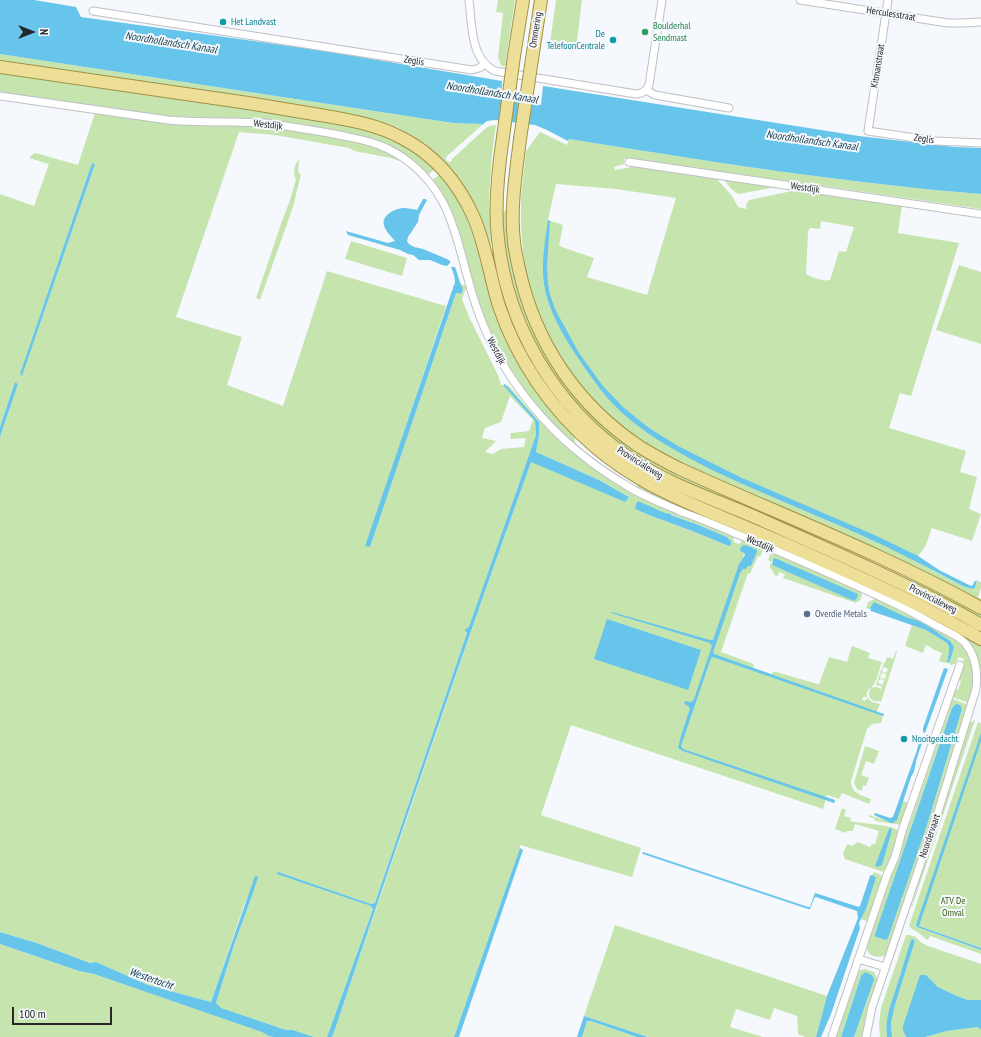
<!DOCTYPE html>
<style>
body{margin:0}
#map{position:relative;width:981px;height:1037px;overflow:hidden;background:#f5f8fc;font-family:"PT Sans Narrow",sans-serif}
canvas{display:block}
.north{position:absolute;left:12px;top:12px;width:40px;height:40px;-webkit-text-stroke:3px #f5f8fc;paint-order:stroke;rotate:90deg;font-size:11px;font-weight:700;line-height:16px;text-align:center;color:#262728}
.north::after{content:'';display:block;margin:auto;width:14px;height:18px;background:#262728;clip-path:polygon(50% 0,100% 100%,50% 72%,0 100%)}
.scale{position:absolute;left:12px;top:1007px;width:100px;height:18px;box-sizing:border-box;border:2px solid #262728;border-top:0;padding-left:5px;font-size:12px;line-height:14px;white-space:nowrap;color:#262728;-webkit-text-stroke:3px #f5f8fc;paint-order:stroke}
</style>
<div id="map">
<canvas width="981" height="1037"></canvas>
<div class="north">N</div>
<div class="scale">100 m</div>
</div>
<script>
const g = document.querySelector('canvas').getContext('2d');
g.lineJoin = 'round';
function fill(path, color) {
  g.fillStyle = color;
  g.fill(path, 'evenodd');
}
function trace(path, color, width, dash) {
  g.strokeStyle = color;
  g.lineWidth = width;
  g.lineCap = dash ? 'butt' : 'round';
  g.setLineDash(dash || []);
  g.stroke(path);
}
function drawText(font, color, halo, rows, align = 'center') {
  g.font = font + ' "PT Sans Narrow",sans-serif';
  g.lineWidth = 4;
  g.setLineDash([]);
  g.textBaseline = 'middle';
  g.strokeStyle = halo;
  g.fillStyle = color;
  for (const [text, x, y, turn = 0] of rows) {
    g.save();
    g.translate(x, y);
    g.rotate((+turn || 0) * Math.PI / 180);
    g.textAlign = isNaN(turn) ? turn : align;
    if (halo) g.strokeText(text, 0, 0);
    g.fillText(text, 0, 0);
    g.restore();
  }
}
const green = new Path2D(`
 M498,0h17l-10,66h-4l-3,-9 5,-44 -7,-1z
 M556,0h26l-6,48 -26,-5z
 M0,54l453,69 28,1 1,1 -36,32v3l3,2h2l1,-3 33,-30 4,-3 7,-1 -4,29 -3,44 2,50c-14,-49 -42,-92 -87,-117 -9,-5 -19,-8 -28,-11l-376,-57z
 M0,71l250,37 122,22 30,13 18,13 15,13 -5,4v1l-3,1 -22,-19 -18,-11 -13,-6 -16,-4 -34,-7 -59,-8 -85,-2 -180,-26z
 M95,113l85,12 77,1 16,2 63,10 44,9 10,6 13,9 -12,-4 -37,-7 -5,-3 -74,-13 -36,-3 -63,185 66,20 -15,48 56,21 44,-135 119,35 -80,240h4l86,-253 5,1 1,-5 -2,-5 6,2v2l-4,11 8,20 28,56 3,10h2l32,36 1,14 -67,193 -3,1 1,4 -1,3 -91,267 -4,1 -93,-32 93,34 2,3 -46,128h-13l-21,-7h-6l-4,-1 -63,-21 -4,-5 18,-58 19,-52 4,-16 -13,28 -33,97 -63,-17 -52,-23 -6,1 -53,-20 -37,-11v-495l18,-53 -3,-2 -15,45v-233l34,12 15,-42 -20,-6 5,-5 5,1 39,11zM92,163l3,1 -73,211h-2zM510,396l23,24 -4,11 -18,2 -1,6 16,-1 -2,9 -23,2 -8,5 -8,-2 11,-11 -14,-3 3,-10 16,-6z
 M540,132l27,13 2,-6c137,22 274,44 412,55v15l-199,-29 -78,-9 -80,-12v5l-10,3 1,3 22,-4 78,11 17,19 6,11 9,2 -1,-4 3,-5 48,-10 105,15 -4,28 61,10 -48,153 -11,-3 -11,35 77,23 -6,21 17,5 -8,32 12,5 -9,27 -40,-13 -7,19 -7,9 16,11 -2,3 33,17 7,2 3,-1 2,-7 4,1v6l-3,9 3,2v4l-35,-18 -15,-11 -17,-8 -61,-28 -157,-67 -34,-16 -38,-27 -29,-25 -14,-16 -14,-18 -20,-34 -13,-32 -10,-40 -3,-36v-30l5,-46zM556,184l60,5 60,9 -29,97 -60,-18 7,-19 -35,-12 4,-21 -15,-5zM821,221l33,6 -8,25 -7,-1 -9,29c-8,2 -18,-3 -24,-6l2,-42 1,-3 2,-1 9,1z
 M299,158l-1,15 3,1 -8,33 -33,93 -4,-2 26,-77 7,-18 7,-23 -2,-6 1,-8z
 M439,174l9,11 9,13 13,28 10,31 14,53 80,125 2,12 -33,-31 -25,-33 -18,-30 -11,-21 -18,-49 -15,-59 -7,-16 -16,-26 1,-4h2z
 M723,178l58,8 -42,8c-7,-3 -12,-10 -16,-16z
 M503,211l8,1 15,101 6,16 12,23 67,79 237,115 -2,3 -156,-66c-16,-8 -33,-15 -49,-25 -71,-46 -122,-120 -135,-204 -2,-14 -3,-28 -3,-43z
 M351,241l56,17 -5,18 -57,-17z
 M959,265l22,7v72l-45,-14z
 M508,385c16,18 31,37 48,53 25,23 53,42 83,60l2,-2 90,37 2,4 1,5 5,2 4,-4 18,8 2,2 -3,7 -2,-1 -8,18 -2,-1 -27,79 33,12 -1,4 18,6 2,-2h3l42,12h1l10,-27 18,5 5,-16 18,7 -2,5 14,4c-3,7 -4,16 -8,22 -3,6 -8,4 -7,13l-1,1 -2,-2 -2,3 2,2 4,-3 4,4 8,2 -4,9 7,3 -2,7 -9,1 -5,5 -16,52c0,12 10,14 20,18l-2,5 -27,-11 -3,6 -12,-4 -4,14 -252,-84 -30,90 100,33 -9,29 -112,-32v3l-66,189h-122l144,-420 55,-156 94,41 3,-6 -29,-16 -63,-28 3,-16v-14l-32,-35zM637,502h1l27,11 4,1 27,10 31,13 3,2 1,6 -2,1 -37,-15 -43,-16 -14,-6zM747,545l10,5v2l-6,14h-3l-2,3 -3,-11 1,-5 -4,-2z
 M638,483l267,122 76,40v32l-2,-12 -5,-13 -16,-18 -322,-146z
 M773,553h3l84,38 2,4 -2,6 -1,-1 -1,2h-2v1l-73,-25 2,-4 -6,-2 -1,4 -4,-1 -1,-4 -3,-3v-5h1l1,2 84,34 2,-4 -83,-37 -2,1 -1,3 -4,-2 2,-5z
 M914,580l15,6 52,27v6l-56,-30v-2l-11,-6z
 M875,599l3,1 49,22 30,17 7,8 8,15 3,21 -6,20 -18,-6 3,-8 4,1 3,-9 -4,-2 7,-20 -5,-2 -4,7 -4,1 -2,-2 3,-8 2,-8 -43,-28 -10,-4 -31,-7v1l-4,-1 2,-6z
 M912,625l14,5 21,13c4,6 1,13 0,20l-8,-2 3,-8 -10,-4v-1l-6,-3 -3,8 -18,-7z
 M896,651l1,1 -16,50 -2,-1h-5l-4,-3c-2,-5 -1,-9 4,-11h3l4,2 1,-1 -1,-2 -5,-1 1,-4 2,1 -1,1 5,2 1,-5 -4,-1 -1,2h-1l1,-6 2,1 -1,2 5,1 1,-5 -4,-1 -1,2h-1l1,-6 2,1 -1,2 4,1 2,-4 -4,-2 -1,2h-1l2,-6h1l2,-6 6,2z
 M950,698l19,7 -17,54 -64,192 -4,5c-4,1 -6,1 -10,0 -12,-4 -6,-16 -4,-25l3,-2 77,-222 -1,-4zM952,708l10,1 -34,113 -53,113z
 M975,720l-63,187 -1,1 7,-23 -1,-1 51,-160z
 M978,722l3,1v225l-65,-23 1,2 64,23v4l-51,-18 -2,4c-4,-2 -5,-4 -8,-6 -3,-3 -8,-4 -11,-8z
 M865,746l14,5 -5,13 -8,-3 -5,14 8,3 -3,8 -3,-1 -1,6 -5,-2 -3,-6z
 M903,801l5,2 1,2 -8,20 -26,-4 -1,-3 -5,-1v-2l24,8z
 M842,808l4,2 -2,6 7,2 -1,3c12,3 44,3 50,11l-14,39 -3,-1v2l-38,-13 -2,-5 4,-10 5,2 6,-4 12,5 2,-3h3l4,-13 -24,-7 -2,7h-6l-1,2 -11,-4z
 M874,872l7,3v1l3,2 -15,44 -8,-3 5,-10 10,-31 -1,-2 -3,-1z
 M615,925l212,71 -11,41h-11l-7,-3 -1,-18 -23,-8 -4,12 -34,-11 -6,18 33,10h-115l-64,-21z
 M906,935h4l6,2 4,5 8,4 53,18v36h-13l-11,-4 -19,-9 -12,-12 -21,60 1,2h-14l-1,-14 4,-18 20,-64 -2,-2c-7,15 -11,31 -16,47 -5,16 -13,34 -10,51h-7l-1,-13 2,-16z
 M0,944l79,27 15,3 169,58 6,4 4,1h-273z
 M865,969l9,3c2,3 4,8 3,12 -3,18 -16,34 -13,53h-10l19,-55 -12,-6 -20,61h-6l22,-63 3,-4z
 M587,1021h4l46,16h-55z
 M978,1027l2,2h1v8h-56l22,-6z`);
const water = new Path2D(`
 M0,0h34l42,7 5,10 237,33 184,31 -1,18 40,6 2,-19 316,50 95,11 27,1v46c-138,-11 -275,-33 -412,-55l-1,2 -21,-11 -12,-5 -40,-5 -8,1 -5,4 -1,-1 -28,-1 -453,-69z
 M92,163l3,1 -73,212 -2,-2z
 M423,199h2l2,1 -1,2 -7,13 -1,7 -10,15 -1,4 2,3 5,3 9,2 24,10 3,2v2l-3,3 -5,-1 -12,-5h-11l-6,-5 -5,-1 -8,-4 -52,-15 -2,-4 42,12 7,-2c-3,-4 -10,-10 -11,-16 -3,-10 12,-17 20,-17 4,0 8,1 13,2z
 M548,220l2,1 -3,44 1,18 2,12 6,16 23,42 24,33 20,21 26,21 29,18 62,31 139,60 39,19 21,14 32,16 2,-1 1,-3 3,-2 -2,8 -3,1 -7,-2c-40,-21 -80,-42 -122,-60 -44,-19 -89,-37 -133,-58 -29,-15 -57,-30 -82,-51 -21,-17 -37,-41 -52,-63 -14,-21 -28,-46 -32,-71 -3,-21 1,-43 4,-64z
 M451,267h4c3,7 4,15 8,22l-2,5 -5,-1 -86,254 -5,-1 90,-264 -1,-7z
 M15,382l3,2 -18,53v-10z
 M505,384l34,38v14l-3,16 63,28 30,17 -4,5 -94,-40c-68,189 -133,380 -197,570l-2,5h-5l46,-128 -2,-3 -94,-32 1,-2 93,32 4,-1 91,-267 1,-3 -2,-3 1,-1 3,-2 67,-192 -1,-14 -32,-36z
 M638,501l27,12 6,1v1l25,9 31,13 4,4v4l-2,1 -37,-15 -43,-16 -14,-6 1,-5z
 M744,545c4,0 9,3 13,5v2l-6,14h-3l-2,3h-3l-3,4 -25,74 -2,5 1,2 170,60v1l-1,1 -170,-59 -2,1 -30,88 2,3 152,51v1l-1,2 -131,-45 -20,-7 -5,-3 3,-12 9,-28 -6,-5 1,-2 6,1 3,-3 18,-53 -2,-3 -99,-30 1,-1 98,28h3l26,-76 6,-9 -1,-2 -4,-2 1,-4z
 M775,558l83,36 -1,4 -3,3 -82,-36 1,-6z
 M874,602l32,15 13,4 12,7 19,13 4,6 -2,8 -3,8 -2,-1c1,-7 4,-13 0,-19l-21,-13 -55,-19 -1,-3z
 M607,619l94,31 -13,40 -94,-31z
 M944,668l4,1 -23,64 -2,-1v-4z
 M956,704l4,1 2,4 -34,113 -40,116 -2,2 -10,-3 -1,-1v-2l77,-226z
 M981,733v8l-62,185 62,22v2l-64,-23 -1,-2z
 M921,736l3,1c-2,7 -5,14 -7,21 -2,7 -2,14 -6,19l-14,43 -4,3h-2l-17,-8 1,-2 15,5 3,-1 23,-64z
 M891,828l1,2 -10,35c-2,2 -4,2 -7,1l14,-37z
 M520,848l3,2 -64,187h-5z
 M643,852l165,55h2l5,-14 44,14 1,-1 10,-30 1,-1 4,1 1,2 -10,31 -7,14 1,5 -29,86 -10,23h-5l11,-41 31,-78 -1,-7 -41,-14h-1l-5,12h-2l-165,-55 -1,-1z
 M255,876l3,1 -5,16 -19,52 -18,58 5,5 62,21 4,1h6l21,7h-41l-4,-1 -7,-4 -168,-58 -15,-3 -79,-27v-12l37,11 53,20 6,-1 52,23 63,17z
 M913,939l2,2 -20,64 -4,18 1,14h-5c-3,-18 5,-35 10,-52 5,-15 9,-30 14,-45z
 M865,972c4,2 8,2 9,8l-20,57h-13l20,-61z
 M920,975h6l12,12 19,9 11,4h13v29h-1l-2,-2 -31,4 -22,6h-19l-3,-7v-4z
 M584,1016l64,21h-11l-46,-16h-4l-5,16h-5z`);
const street = new Path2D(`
 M469,0c3,24 1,59 26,71l141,23 5,-1 5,-3 9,5 74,13
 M800,0l148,23h16l17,-1
 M888,0l-20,131 68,10 45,2
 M93,11l379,59 7,-2 6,-4
 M646,90l3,-5 13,-85
 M0,96l168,24c24,2 47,2 70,2 9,1 18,0 27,1 23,3 46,7 69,11 18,4 36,6 52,14 7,3 13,7 19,11 42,31 49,68 62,116 5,20 12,41 21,61 29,62 77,113 136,148 18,12 38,19 58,28 17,6 34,13 50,20 57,23 113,48 168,74 14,7 28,15 43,23 7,4 16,7 22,14 11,13 13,29 11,46l-38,123 -66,195 -6,30
 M629,162l352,52
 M858,959l27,8
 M832,1037l55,-162 8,-18 8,-29 57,-163`);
const primary = new Path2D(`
 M514,56l9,-56
 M532,59l9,-59
 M0,67c83,12 165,24 248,36 24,4 48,8 72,12 29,5 56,9 82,23 33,17 57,46 72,80 12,28 16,59 25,88 18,54 52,103 95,140 35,30 69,46 111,64 26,11 52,22 78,33 47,21 93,41 139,64 20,10 39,21 59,32
 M503,137c-5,33 -9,68 -5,102 9,86 56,166 127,216 39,28 86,43 130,62 76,34 153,66 226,108
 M520,139c-4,34 -10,69 -6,103 1,9 3,18 5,27 16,74 58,136 121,178 13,8 26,15 40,22 101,46 204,85 301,139`);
const primaryBridge = new Path2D(`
 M503,137l11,-81
 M520,139l12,-80`);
const markers = [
 [223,22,4,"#0f9aa8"],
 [645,32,4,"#2e9e5b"],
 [613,40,4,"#0f9aa8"],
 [807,614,4,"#5c6f8a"],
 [904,739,4,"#0f9aa8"]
];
const streetNames = [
 ["Herculesstraat",891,14,9],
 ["Ommering",536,30,-81],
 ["Zeglis",414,61,9],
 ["Kitmanstraat",878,66,-81],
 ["Westdijk",268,125,6],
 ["Zeglis",924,139,8],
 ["Westdijk",805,188,8],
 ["Westdijk",496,351,62],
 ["Provincialeweg",640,463,32],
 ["Westdijk",760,544,23],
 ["Provincialeweg",933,599,27],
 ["Noordervaart",930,836,-71]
];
const cultureNames = [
 ["Het Landvast",231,22],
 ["De",605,34,"right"],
 ["TelefoonCentrale",605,46,"right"],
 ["Nooitgedacht",912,739]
];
const leisureNames = [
 ["Boulderhal",653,26],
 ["Sendmast",653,38]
];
const serviceNames = [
 ["Overdie Metals",815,614]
];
const parkNames = [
 ["ATV De",953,901],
 ["Omval",953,913]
];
const waterNames = [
 ["Noordhollandsch Kanaal",171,43,9],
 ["Noordhollandsch Kanaal",492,93,9],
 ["Noordhollandsch Kanaal",812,141,8],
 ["Westertocht",151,979,19]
];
fill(green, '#c6e5ae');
fill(water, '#67c5eb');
trace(street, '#bec0c4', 9);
trace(primary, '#a19144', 14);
trace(street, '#fff', 7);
trace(primary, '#eedf98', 12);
trace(primaryBridge, '#a19144', 14, []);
trace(primaryBridge, '#eedf98', 12);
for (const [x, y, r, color] of markers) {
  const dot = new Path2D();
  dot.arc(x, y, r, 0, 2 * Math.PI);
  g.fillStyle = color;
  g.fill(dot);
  trace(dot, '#f5f8fc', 1.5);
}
drawText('10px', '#262728', '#f5f8fc', streetNames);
drawText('10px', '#0d838f', '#f5f8fc', cultureNames, 'left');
drawText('10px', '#27864d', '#f5f8fc', leisureNames, 'left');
drawText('10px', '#4e5e75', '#f5f8fc', serviceNames, 'left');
drawText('10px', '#3d6018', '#f5f8fc', parkNames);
drawText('italic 11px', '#113c4c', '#f5f8fc', waterNames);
</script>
